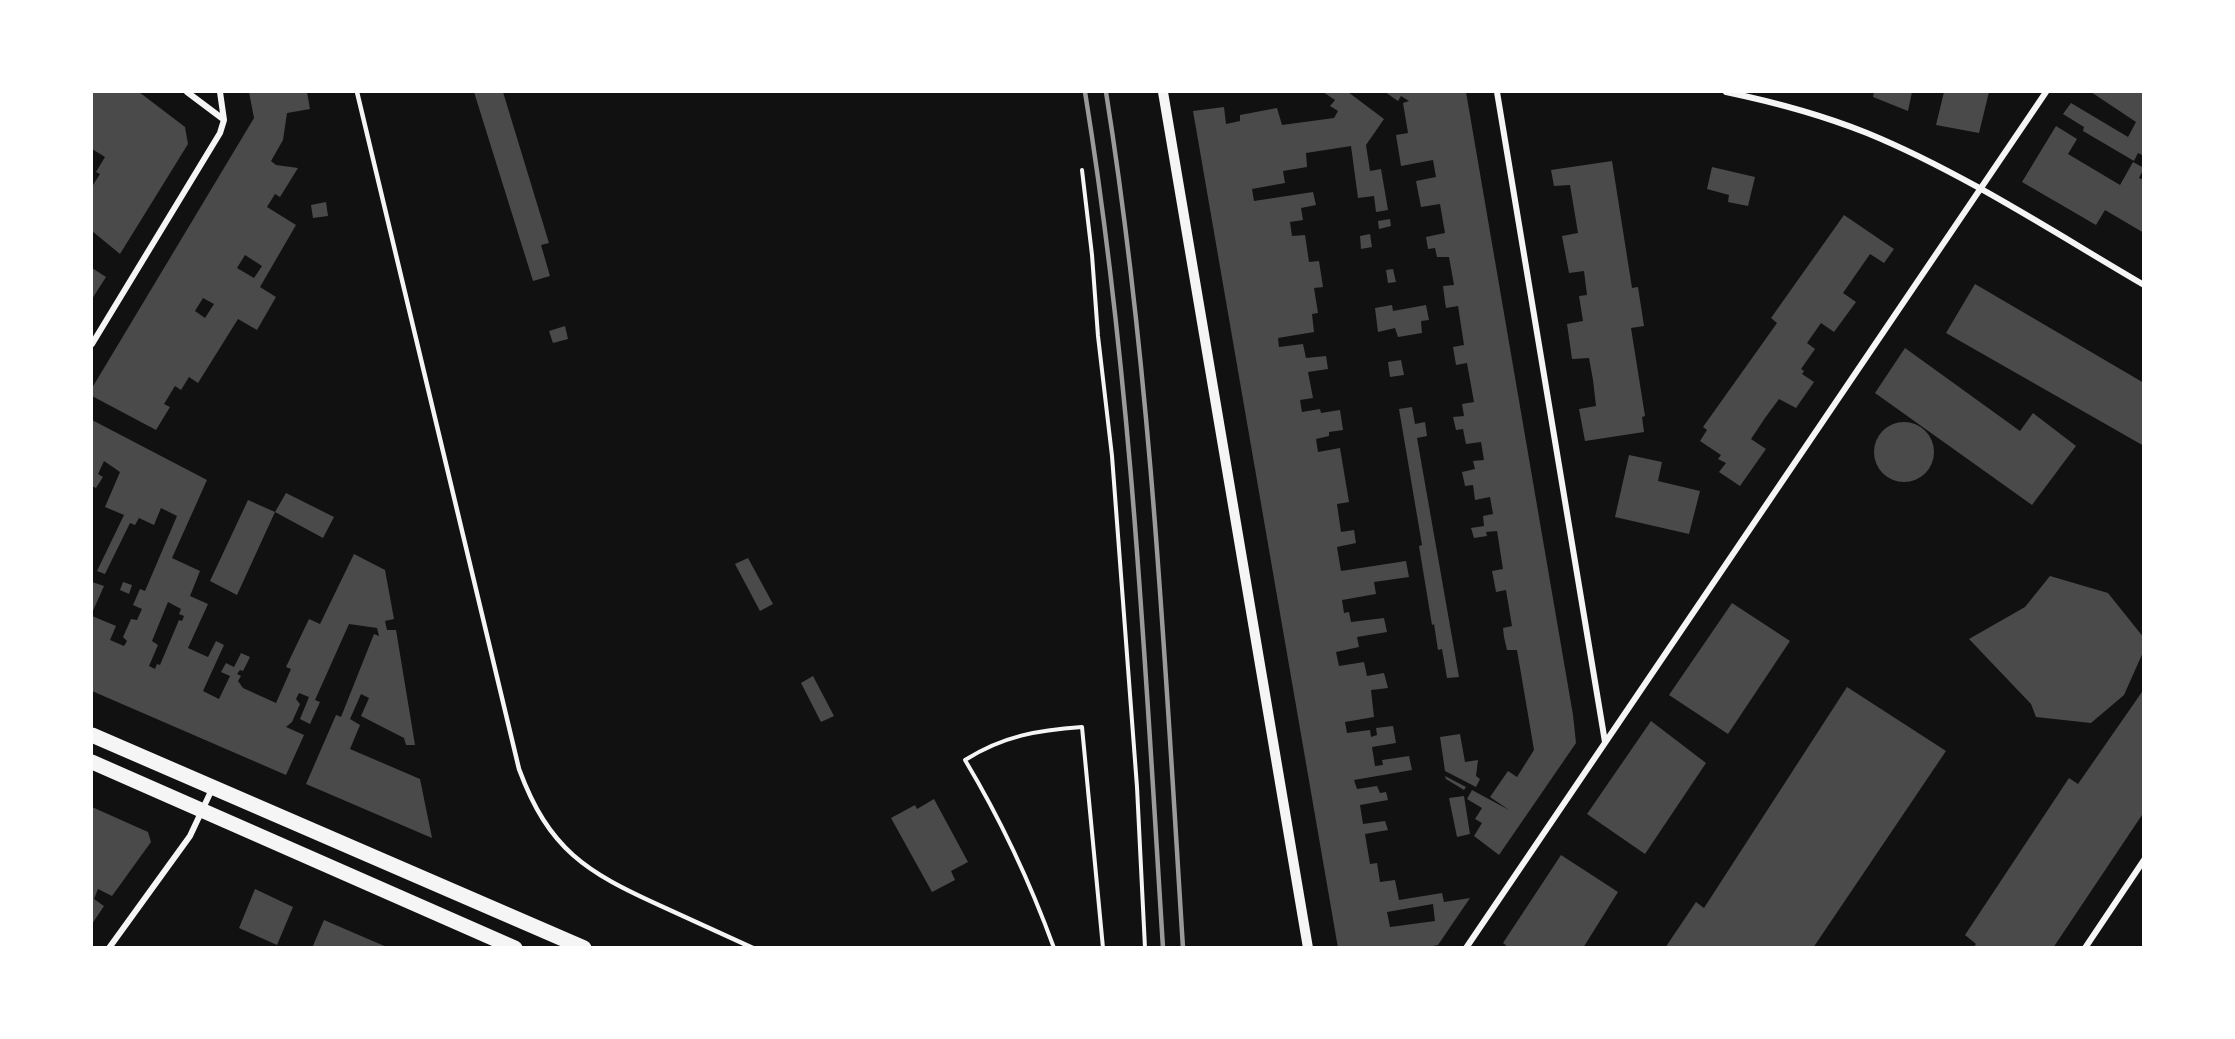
<!DOCTYPE html>
<style>
body{margin:0}
#map{position:relative;width:2235px;height:1039px;overflow:hidden;background:#111;font-family:Arial,sans-serif}
canvas{display:block}
.frame{position:absolute;inset:0;border:93px solid #fff;pointer-events:none}
</style>
<div id="map">
<canvas width="2235" height="1039"></canvas>
<div class="frame"></div>
</div>
<script>
const g = document.querySelector('canvas').getContext('2d');
g.lineJoin = 'round';
function fill(path, color) {
  g.fillStyle = color;
  g.fill(path, 'evenodd');
}
function trace(path, color, width, dash) {
  g.strokeStyle = color;
  g.lineWidth = width;
  g.lineCap = dash ? 'butt' : 'round';
  g.setLineDash(dash || []);
  g.stroke(path);
}
const building = new Path2D(`
 M92,92h47l46,35 3,17 -68,110 -28,-23v-47l1,1 7,-11 -4,-2 9,-15 -13,-8z
 M249,92h58l3,17 -23,4 -4,27 -12,21 5,4 22,3 -18,29 -5,-3 -8,13 29,18 -36,62 16,10 -19,33 -19,-11 -40,64 -9,-6 -8,13 -6,-4 -11,18 6,3 -14,23 -64,-34v-8l162,-270zM245,255l17,11 -8,12 -17,-10zM203,298l11,6 -9,14 -10,-7z
 M474,92h29l46,151 -8,2 9,31 -17,5z
 M1323,92h25l36,27 -18,26 4,26 11,-2 7,41 -12,2 -2,-16 -16,2 -7,-52 -45,7 1,14 -24,4 2,12 -33,6 2,12 59,-9 3,13 -15,3 2,12 -13,2 2,14 13,-1 4,27 10,-1 4,26 -9,1 4,25 -6,1 2,18 -36,6 1,9 24,-3 3,14 20,-2 2,13 -20,3 5,26 -13,2 2,12 18,-3 1,4 19,-3 3,20 -14,2v4l-13,3 2,13 22,-4 9,54 -12,2 4,28 13,-2 2,13 -19,4 4,24 65,-10 3,16 -35,5 2,12 -34,6 2,13 5,-1 2,10 33,-4 3,14 -30,5 2,10 -23,5 3,14 25,-4 3,14 17,-3 4,15 -17,2 3,27 -29,5 2,11 23,-3 1,7 6,-2 -1,-7 17,-2 3,17 -24,4 3,19 8,-1 -1,-5 27,-4 3,14 -58,10 3,9 20,-3 3,7 6,-1 2,8 -28,5 3,19 22,-3 3,9 -23,4 5,30 7,-1 3,19 15,-2 4,20 43,-7 2,9 26,-4 -32,47 -17,3h-83l-145,-837 31,-4 2,17 14,-3v-6l37,-7 5,17 52,-7 4,-7 -8,-5 5,-6zM1433,904l2,17 -45,6 -3,-15z
 M1385,92h81l107,623 3,28 -77,112 -25,-19 8,-13 -7,-4 7,-11 -15,-9 5,-9 37,20 -19,-13 18,-26 9,6 17,-27 -17,-100h-10l-3,-13 -1,-9 9,-2 -6,-36 -10,2 -2,-11 -2,-10 11,-2 -6,-38 -11,1 1,4 -13,2 -3,-10 13,-2 -1,-10 10,-2 -3,-17 -15,3 -2,-15 -8,1 -3,-14 13,-3 -2,-8 11,-1 -3,-18 -15,2 -3,-15 -7,1 -3,-13 11,-1 -2,-12 12,-2 -7,-39 -11,2 -3,-18 11,-2 -6,-39 -12,2 -1,-6 -2,-16 11,-1 -5,-28h-12l-2,-9 -7,1 -2,-12 19,-4 -5,-29 -19,3 -5,-26 20,-4 -3,-17 -32,6 -5,-31 12,-2 -5,-30 6,-2 -8,-5 -3,5z
 M1874,92h38l-4,19 -35,-14z
 M1944,92h45l-10,41 -43,-8z
 M2091,92l53,1v63l-6,-3 -4,8 -51,-30 1,-4 -21,-13 8,-11 57,34 8,-15z
 M2056,126l21,13 -9,15 52,31 13,-23 11,6 -5,10 5,2v53l-39,-23 -9,15 -74,-43z
 M1612,161l20,127 6,-1 6,39 -13,2 14,88 -3,1 2,15 -59,9 -6,-32 17,-3 -3,-26 -4,-22 -17,1 -5,-35 16,-3 -4,-25 8,-1 -3,-24 -15,2 -7,-37 16,-3 -8,-48 -16,1 -3,-16z
 M1712,167l43,10 -7,29 -20,-4 1,-7 -22,-6z
 M326,202l2,14 -15,2 -2,-13z
 M1844,215l50,34 -10,14 -14,-9 -27,39 13,9 -22,30 -13,-9 -14,20 8,6 -14,20 3,2 -2,3 12,8 -18,26 -17,-9 -14,19 -14,21 15,10 -26,37 -21,-14 7,-9 -8,-4 3,-4 -21,-14 7,-11 -4,-3 74,-104 -6,-5z
 M1390,219l1,7 -12,3 -1,-8z
 M1370,234l2,13 -11,2 -1,-13z
 M92,268l14,9 -14,22z
 M1393,269l3,13 -8,1 -2,-13z
 M1975,284l169,99v63l-198,-113z
 M1392,305l1,6 33,-6 3,15 -8,1 1,12 -24,4 -3,-9 -17,4 -3,-24z
 M565,326l3,13 -15,4 -4,-12z
 M1905,348l115,83 13,-18 43,33 -44,59 -157,-112z
 M1401,360l3,15 -14,2 -2,-15z
 M1412,407l3,17 10,-2 2,14 -10,2 42,239 -12,1 -5,-29 -4,1 -4,-26 -2,1 -13,-79 3,-1 -23,-136z
 M92,420l115,60 -35,78 28,13 -10,25 18,8 -20,44 20,9 8,-16 8,4 -21,46 16,8 11,-23 -9,-4 5,-9 8,4 7,-14 9,4 -7,14 -3,-1 -3,4 4,2 -3,5 5,7 33,15 15,-34 -5,-2 23,-48 11,5 34,-70 31,16 9,49 -9,2 2,9h9l19,115h-9l-2,-7 -43,-22 8,-18 -8,-4 -11,25 10,6 -10,24 70,30 12,59 -126,-54 30,-69 5,2 33,-83 5,2 -2,-8 -28,-4 -34,76 5,2 -10,22 -10,-5 9,-22 -10,-4 -3,6 4,5 -8,18 -6,5 18,8 -18,40 -194,-84v-75l24,10 -6,14 14,6 3,-5 -4,-4 8,-18 6,1 5,-11 -9,-4 7,-16 5,2 32,-75 -16,-8 -7,17 -15,-7 -4,7 -5,-2 -25,51 -8,-3 27,-56 -19,-8 15,-35 -16,-11 -6,13 5,3 -7,11 -4,-2zM168,602l13,7 -2,5 5,2 -2,5 -3,-1 -19,45 -3,-1 -2,5 -6,-3 9,-21 -6,-4z
 M1874 452a30 30 0 1 1 60 0a30 30 0 1 1-60 0Z
 M1629,455l33,7 -4,19 42,10 -11,43 -74,-17z
 M286,493l48,24 -11,21 -48,-26z
 M248,500l27,12 -38,83 -27,-14z
 M748,558l25,46 -13,7 -25,-47z
 M2050,576l58,17 36,45v12l-20,45 -33,28 -55,-6 -5,-13 -62,-65 56,-32z
 M92,582l12,4 -12,27z
 M123,582l9,3 -3,9 -9,-4z
 M1732,603l58,38 -62,93 -59,-39z
 M813,676l21,40 -13,6 -20,-39z
 M1847,687l99,64 -133,197h-148l31,-46 8,6z
 M2144,689v123l-91,136h-80l3,-4 -11,-9 104,-157 9,6z
 M1651,721l55,42 -61,91 -58,-40z
 M1460,734l5,28 13,-2 -2,16 4,3 -4,8 -31,-16 -5,-34z
 M1445,776l21,11 -2,3 -18,-11z
 M1464,796l6,38 -13,3 -8,-39z
 M934,799l34,63 -17,9 4,9 -23,12 -41,-74 24,-13 2,4z
 M92,807l56,25 3,10 -39,54 -14,-7 -4,10 10,7 -12,18z
 M1561,855l57,37 -35,56h-74l-6,-5z
 M255,889l38,18 -16,38 -38,-17z
 M324,920l65,28h-77z`);
const path = new Path2D(`
 M1082,170l10,85 6,81 14,120 25,331 8,161
 M1054,948c-24,-66 -53,-128 -89,-188 38,-24 73,-30 117,-33l21,221`);
const service = new Path2D(`
 M357,92l162,677c30,81 67,103 142,137 31,14 61,28 92,42`);
const minor = new Path2D(`
 M187,92l36,27
 M1497,92l108,650
 M1726,92c48,10 96,23 141,41 95,39 188,100 277,152
 M92,344l128,-211 4,-13 -4,-28
 M109,948l81,-112 23,-49
 M1466,948l580,-856
 M2085,948l59,-88`);
const tertiary = new Path2D(`
 M1163,92l145,856`);
const primary = new Path2D(`
 M92,735l492,213
 M92,762l423,186`);
const rail = new Path2D(`
 M1085,92c46,283 60,570 78,856
 M1106,92c45,283 59,570 77,856`);
fill(building, '#4a4a4a');
trace(path, '#f5f5f5', 4);
trace(service, '#f5f5f5', 4.5);
trace(minor, '#f5f5f5', 6);
trace(tertiary, '#f5f5f5', 10);
trace(primary, '#f5f5f5', 15);
trace(rail, '#9a9a9a', 4.5);
</script>
